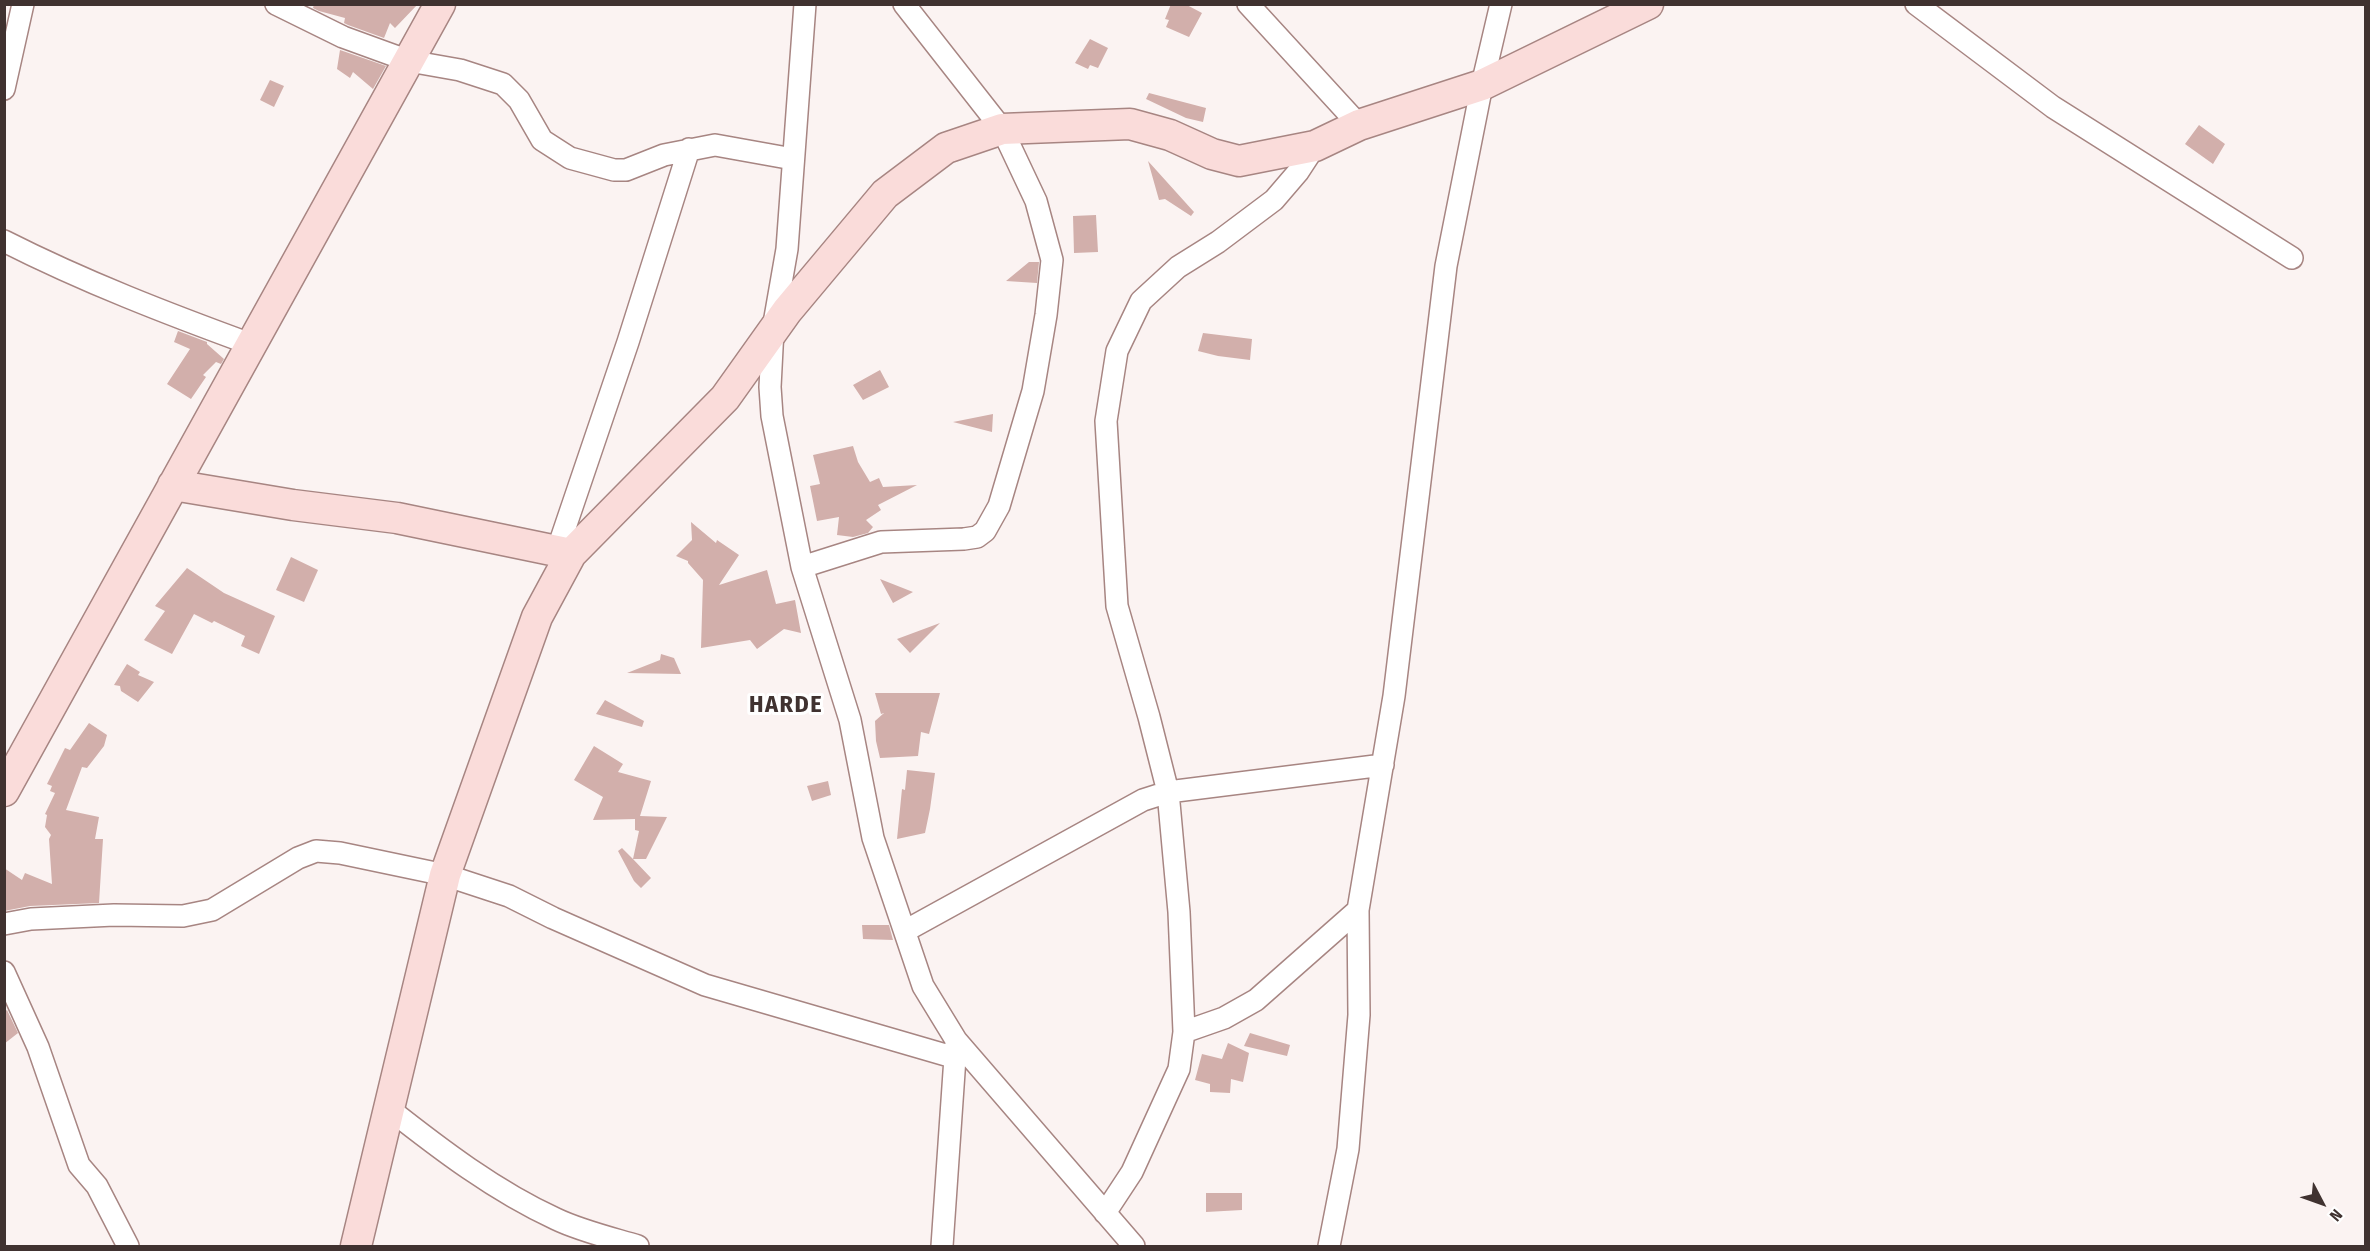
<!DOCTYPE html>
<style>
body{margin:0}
#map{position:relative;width:2370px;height:1251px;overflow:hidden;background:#fbf3f2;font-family:"Fira Sans Condensed",sans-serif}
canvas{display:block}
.frame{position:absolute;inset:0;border:6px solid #403230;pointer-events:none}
.north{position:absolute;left:2292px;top:1173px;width:60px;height:60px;-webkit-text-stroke:4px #fff;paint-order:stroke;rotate:131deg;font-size:16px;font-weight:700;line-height:24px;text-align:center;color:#403230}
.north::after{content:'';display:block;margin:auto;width:21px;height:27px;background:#403230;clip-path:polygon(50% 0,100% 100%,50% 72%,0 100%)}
</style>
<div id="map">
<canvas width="2370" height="1251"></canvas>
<div class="frame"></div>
<div class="north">N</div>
</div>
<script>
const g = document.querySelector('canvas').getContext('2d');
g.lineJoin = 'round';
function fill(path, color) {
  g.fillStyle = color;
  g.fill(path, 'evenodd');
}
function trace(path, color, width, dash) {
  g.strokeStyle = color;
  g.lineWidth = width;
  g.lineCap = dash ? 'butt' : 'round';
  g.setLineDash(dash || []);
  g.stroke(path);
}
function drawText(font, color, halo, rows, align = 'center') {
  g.font = font + ' "Fira Sans Condensed",sans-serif';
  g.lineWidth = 6;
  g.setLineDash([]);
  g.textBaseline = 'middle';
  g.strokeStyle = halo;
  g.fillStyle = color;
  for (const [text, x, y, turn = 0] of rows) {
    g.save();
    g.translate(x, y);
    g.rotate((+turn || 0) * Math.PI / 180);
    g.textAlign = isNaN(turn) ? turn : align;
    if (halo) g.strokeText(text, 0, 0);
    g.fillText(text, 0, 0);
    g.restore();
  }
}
const building = new Path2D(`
 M314,4h104l-23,24 -5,-5 -6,15 -36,-13 -4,-2 1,-5 -26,-7 -6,-3z
 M1171,4h14l17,9 -13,24 -23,-10 3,-7 -4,-1z
 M1090,39l18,9 -10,20 -8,-3 -2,4 -13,-6z
 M340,50l46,16 -13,23 -20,-17 -3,6 -13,-9z
 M270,80l14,6 -10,21 -14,-7z
 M1149,93l57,15 -3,14 -17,-4 -40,-19z
 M2199,125l26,19 -12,20 -28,-20z
 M1148,161l46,51 -3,4 -26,-17 -6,1z
 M1096,215l2,37 -24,1 -1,-37z
 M1029,262h10l-2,21 -31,-2z
 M178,331l29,11v2l17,15 -3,5 -5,-2 -13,13 3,2 -15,22 -24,-15 23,-35 -16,-7z
 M1203,333l49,6 -2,21 -32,-4 -20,-5z
 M880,370l9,17 -26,13 -10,-15z
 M993,414l-1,18 -39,-10z
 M853,446l5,16 12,20 9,-4 4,9 34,-2 -39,20 3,5 -15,10 7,7 -5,6 -15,4 -16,-2 2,-18 -22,4 -7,-35 10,-2 -7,-29z
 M691,522l25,21 1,-3 22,15 -20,30 48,-15 9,34 19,-4 6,33 -17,-4 -27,20 -7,-9 -49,8 2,-68 -15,-17v-2l-12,-5 16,-16z
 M291,557l27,13 -14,32 -28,-12z
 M187,568l37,25 51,23 -16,38 -18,-8 4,-10 -31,-15 -2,2 -18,-9 -22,40 -28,-14 21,-29 -10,-5z
 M880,579l33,13 -20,11z
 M940,623l-30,30 -13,-14z
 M661,654l13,4 7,16 -54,-1 33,-13z
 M127,664l13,8 -2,3 16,7 -16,20 -17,-11 -1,-5 -6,-1z
 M875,693h65l-11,41 -8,-2 -3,24 -38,2 -4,-17 -1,-20 9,-8 -3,1z
 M605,700l39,21 -2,6 -46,-13z
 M89,723l18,12 -3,11 -17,22 -5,-1 -16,43 33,7 -4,22h8l-4,64 -69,3 -26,5v-43l18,12 3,-7 27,11 -3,-45 2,-4 -6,-8 2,-12 -2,-1 10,-21 -5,-2 2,-5 -5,-2 18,-36 5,2z
 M594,746l29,18 -5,8 33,9 -11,35 27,1 -21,42h-13l18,19 -10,10 -7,-7 -16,-30 4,-3 11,11 6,-28 -4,-1v-11l-42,1 10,-23 -29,-17z
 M907,770l28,3 -5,36 -5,24 -28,6 5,-50 3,1z
 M828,781l3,14 -19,6 -5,-15z
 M862,925h27l4,15 -30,-1z
 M7,1010l11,23 -14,11v-32z
 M1250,1033l40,12 -3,11 -43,-10z
 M1228,1043l21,10 -6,29 -12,-3 -1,14 -20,-1v-8l-15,-4 7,-26 20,5z
 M1206,1193h36v17l-36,2z`);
const street = new Path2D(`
 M276,4l67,33 66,24 51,9 43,14 16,16 23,40 28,18 44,12h12l38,-15 51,-10 78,14
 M805,4l-18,245 -14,80 -3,58 2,29 30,151 48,153 23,118 50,148 33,54 178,206
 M1248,4l111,121
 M1916,4l137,103 239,151
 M4,89l19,-85
 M4,241c81,41 164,73 249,104
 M557,551l71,-209 61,-193
 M802,567l79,-25 83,-3 13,-2 8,-6 14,-25 34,-115 13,-76 6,-55 -16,-59 -34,-72 -98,-125
 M4,924l27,-5 83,-4 69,1 29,-6 86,-52 18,-7 24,2 105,22 64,21 44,22 152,67 251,73
 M905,931l238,-131 25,-8 215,-27
 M4,972l34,75 41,118 18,21 31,60
 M1184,1032l40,-14 32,-18 102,-90
 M388,1108c52,41 107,83 168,111 25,12 55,19 82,27
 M1105,1213l27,-41 47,-103 5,-37 -5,-120 -11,-120 -19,-75 -32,-111 -11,-185 11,-70 24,-50 37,-34 40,-25 56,-42 24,-28 17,-26
 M942,1246l14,-203
 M1329,1246l19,-97 11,-134 -1,-105 36,-214 52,-430 36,-181 19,-81`);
const secondary = new Path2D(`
 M173,485l120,20 104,13 174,36 154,-156 62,-87 98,-117 61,-46 56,-19 128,-5 40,11 42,19 27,7 76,-15 44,-21 123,-40 166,-81
 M4,791l436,-787
 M356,1246l89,-371 92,-258 34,-63`);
const districtNames = [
 ["HARDE",786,705]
];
fill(building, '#d2afab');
trace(street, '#a78582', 24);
trace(secondary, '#a78582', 33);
trace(street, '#fff', 21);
trace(secondary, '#fadcda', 30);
g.letterSpacing = '1.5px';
drawText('bold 24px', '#403230', '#fff', districtNames);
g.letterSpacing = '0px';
</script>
